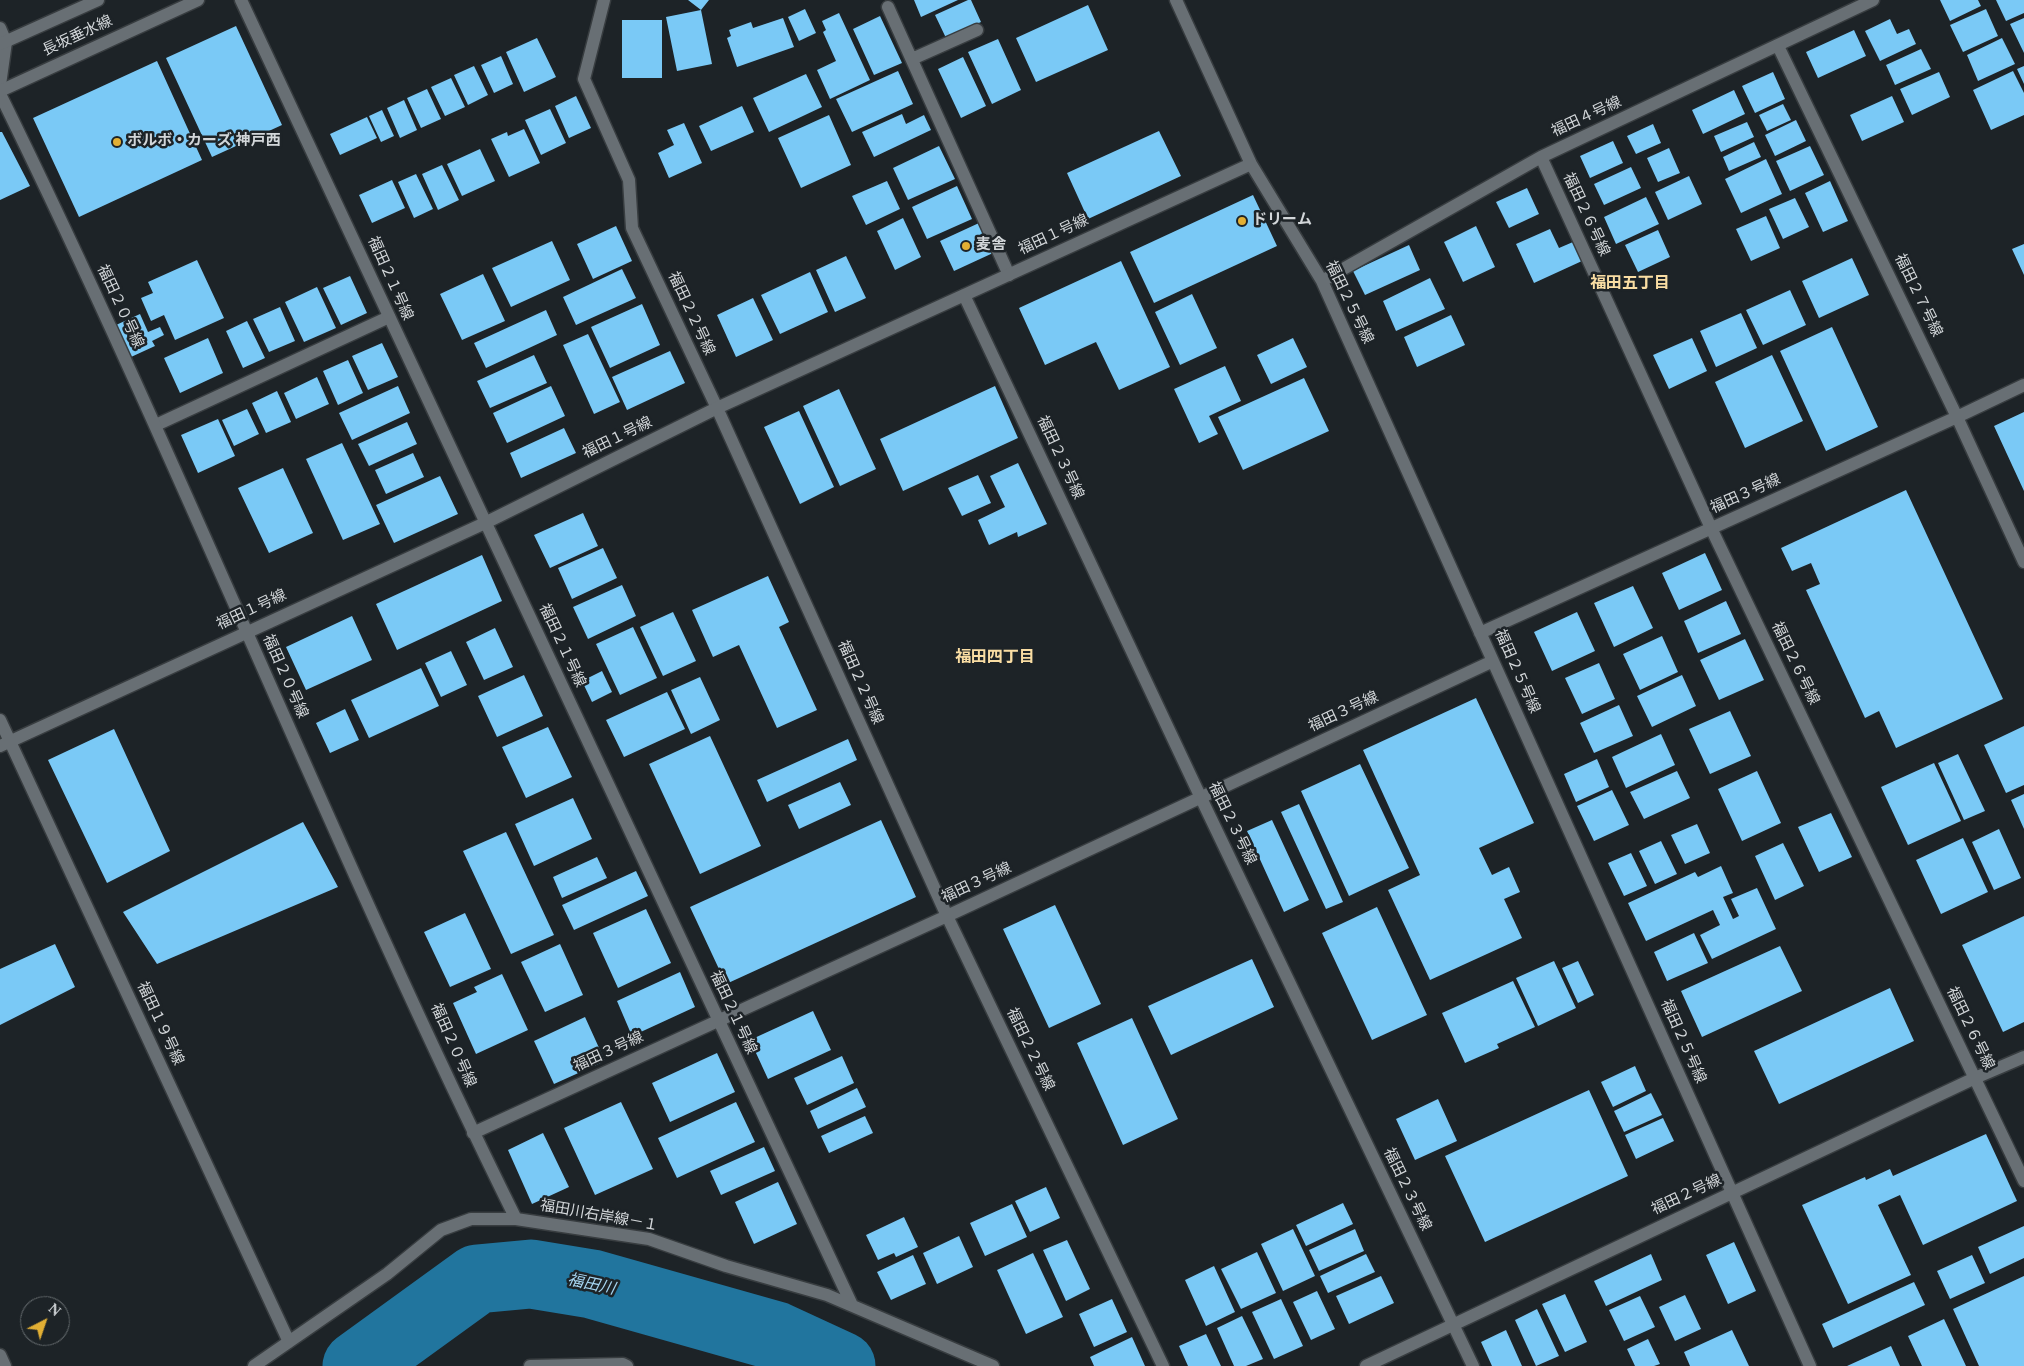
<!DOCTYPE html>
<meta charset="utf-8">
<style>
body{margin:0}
#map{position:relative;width:2024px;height:1366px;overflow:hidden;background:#1d2327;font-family:Spectral,serif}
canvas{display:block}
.north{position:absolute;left:20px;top:1296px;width:50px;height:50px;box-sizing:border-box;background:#1d2327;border:1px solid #656b6e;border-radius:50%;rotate:41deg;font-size:14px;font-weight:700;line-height:20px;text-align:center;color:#d2d6d9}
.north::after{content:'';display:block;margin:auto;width:18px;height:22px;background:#e2af34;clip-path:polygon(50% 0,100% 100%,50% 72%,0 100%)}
</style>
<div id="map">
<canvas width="2024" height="1366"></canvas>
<div class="north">N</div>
</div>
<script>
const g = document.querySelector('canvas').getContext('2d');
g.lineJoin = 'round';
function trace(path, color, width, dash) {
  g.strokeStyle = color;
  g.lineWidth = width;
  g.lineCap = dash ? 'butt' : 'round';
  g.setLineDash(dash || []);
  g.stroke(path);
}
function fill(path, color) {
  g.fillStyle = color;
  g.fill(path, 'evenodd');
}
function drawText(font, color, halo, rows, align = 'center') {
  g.font = font + ' Spectral,"Noto Sans JP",serif';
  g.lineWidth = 5;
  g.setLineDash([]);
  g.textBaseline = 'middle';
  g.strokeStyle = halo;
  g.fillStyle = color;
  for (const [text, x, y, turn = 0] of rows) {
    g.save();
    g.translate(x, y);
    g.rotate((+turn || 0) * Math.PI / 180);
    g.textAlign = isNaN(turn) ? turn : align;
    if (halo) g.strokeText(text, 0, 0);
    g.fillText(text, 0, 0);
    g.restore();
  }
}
const river = new Path2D(`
 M357,1366l120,-87 54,-5 61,10 184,52 65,30`);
const building = new Path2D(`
 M688,0h21l-8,10z
 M914,0h44l-37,17z
 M968,0h3l10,22 -35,16 -11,-23z
 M1940,0h38l3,6 -31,15z
 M1996,0h28v13l-18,8z
 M1088,5l20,45 -72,32 -20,-44z
 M805,9l11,24 -17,8 -11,-24z
 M1986,9l12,27 -35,16 -13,-27z
 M701,10l11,54 -35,7 -11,-54z
 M839,13l31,67 -40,19 -13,-29 19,-9 -13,-29 3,-2 -4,-9z
 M880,16l22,47 -28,12 -21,-46z
 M783,18l11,29 -57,20 -10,-29 4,-2 -2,-6 22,-8 2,6z
 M2024,18v35l-14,-29z
 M1890,19l7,15 12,-5 7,15 -36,17 -15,-30z
 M622,20h40v58h-40z
 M236,26l46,99 -70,32 -46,-99z
 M1854,30l12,26 -48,22 -12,-26z
 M537,38l19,39 -32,15 -18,-40z
 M2002,38l13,26 -37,17 -11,-26z
 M998,39l23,51 -29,14 -24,-52z
 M1921,49l10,20 -36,16 -9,-20z
 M501,56l12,28 -19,9 -13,-28z
 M963,57l23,49 -25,12 -23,-49z
 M157,61l45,99 -123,57 -46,-99z
 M474,66l14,29 -20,10 -14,-30z
 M2024,66v18l-7,-15z
 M898,71l15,33 -61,28 -16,-33z
 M2013,71l11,22v22l-33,15 -18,-40z
 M1773,72l12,27 -30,14 -13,-27z
 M1939,72l11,25 -38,18 -12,-26z
 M806,74l16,33 -53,25 -16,-34z
 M451,78l14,29 -20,9 -14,-29z
 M427,89l14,30 -20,9 -14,-30z
 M1734,90l11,24 -42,20 -11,-24z
 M576,96l15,32 -22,10 -14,-32z
 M1892,96l12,26 -42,19 -12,-26z
 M404,100l13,30 -17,8 -13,-30z
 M1783,104l8,16 -24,11 -8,-16z
 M742,106l12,26 -43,19 -12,-25z
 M550,109l16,34 -25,12 -16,-35z
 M382,110l12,26 -13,6 -12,-26z
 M902,114l4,10 18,-9 7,15 -57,27 -12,-25z
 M829,115l22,50 -50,23 -23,-50z
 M367,117l10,21 -37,17 -10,-21z
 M1796,120l10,21 -31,15 -10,-21z
 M1747,122l7,15 -33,15 -7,-16z
 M684,123l18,40 -33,15 -11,-25 16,-8 -7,-15z
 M1653,124l8,19 -25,11 -9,-18z
 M524,129l16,34 -31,14 -18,-38 16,-7 1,4z
 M1159,131l22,45 -93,43 -21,-46z
 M0,132h2l28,54 -30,14z
 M1613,141l10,22 -33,15 -10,-22z
 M1754,142l7,15 -32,14 -6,-14z
 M939,146l16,33 -47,21 -15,-32z
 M1810,146l14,29 -34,16 -14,-30z
 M1669,148l11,25 -22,9 -11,-24z
 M480,149l15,32 -33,15 -15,-32z
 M1766,159l16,35 -41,19 -16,-34z
 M442,165l17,35 -21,10 -16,-36z
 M1631,167l10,21 -37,17 -10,-21z
 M416,174l17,35 -19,9 -16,-36z
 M1689,176l13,28 -34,16 -13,-28z
 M392,180l13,28 -33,15 -13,-28z
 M887,181l13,28 -34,16 -14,-29z
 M1830,181l18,40 -25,11 -18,-39z
 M957,186l15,33 -45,20 -15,-32z
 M1527,188l12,26 -30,14 -13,-26z
 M1253,195l24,51 -123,57 -24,-51z
 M1646,197l13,27 -43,20 -12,-27z
 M1795,198l14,29 -26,12 -14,-30z
 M1766,216l14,32 -29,13 -15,-32z
 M903,218l18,39 -26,13 -18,-39z
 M979,223l14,30 -39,18 -14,-30z
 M616,226l16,35 -39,18 -16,-35z
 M1476,226l19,41 -32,15 -19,-40z
 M1550,229l9,19 14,-6 9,19 -48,22 -18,-39z
 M1658,230l12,27 -32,15 -13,-27z
 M552,241l18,39 -59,27 -19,-39z
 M2024,244v31l-12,-26z
 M1409,245l11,25 -55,25 -12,-24z
 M846,256l20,42 -31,14 -19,-42z
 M1852,258l17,37 -50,23 -17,-37z
 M197,260l27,58 -49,22 -11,-25 -13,6 -10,-23 12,-5 -5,-11z
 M1121,261l49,106 -51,23 -23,-48 -51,23 -26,-57z
 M622,269l14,29 -60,27 -13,-28z
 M810,272l18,40 -48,22 -19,-39z
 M483,274l22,47 -43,19 -22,-46z
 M350,276l17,37 -26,12 -18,-37z
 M1430,278l15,31 -49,22 -13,-30z
 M317,287l19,41 -32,14 -19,-40z
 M1790,290l16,35 -43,20 -17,-35z
 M1192,294l25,54 -37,17 -25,-53z
 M753,298l20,42 -37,17 -19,-42z
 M642,304l18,41 -50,23 -19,-41z
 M280,307l15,34 -26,11 -16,-33z
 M546,310l11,25 -71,33 -12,-25z
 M1741,313l16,35 -41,19 -16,-36z
 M140,314l8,18 12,-5 4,8 -12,6 3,5 -24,11 -15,-32z
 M1451,315l14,30 -48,22 -13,-30z
 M247,321l18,37 -22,10 -17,-37z
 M1832,327l46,100 -52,24 -46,-100z
 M588,334l32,68 -26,12 -31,-69z
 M208,338l15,35 -43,20 -16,-35z
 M1293,338l14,29 -36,17 -14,-29z
 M1692,338l15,33 -38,18 -16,-34z
 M382,343l16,34 -30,13 -16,-34z
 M670,351l15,32 -58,27 -15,-33z
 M534,355l13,28 -57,25 -13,-27z
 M1772,355l31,66 -58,27 -30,-66z
 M348,360l15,33 -25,12 -15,-34z
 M1225,366l16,35 -32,15 9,18 -19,9 -25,-54z
 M317,377l12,27 -33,15 -12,-26z
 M1304,378l25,53 -86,39 -25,-53z
 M398,386l12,27 -58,27 -13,-27z
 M551,386l14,30 -58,27 -14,-30z
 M995,386l23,52 -115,53 -23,-52z
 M839,389l37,80 -36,17 -37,-80z
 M277,391l14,31 -25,11 -14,-30z
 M247,409l12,25 -25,12 -12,-26z
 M799,411l35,76 -34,17 -36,-77z
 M2024,412v79l-30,-65z
 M218,419l17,37 -37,17 -17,-38z
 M407,422l10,22 -48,22 -11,-22z
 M564,428l12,25 -55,25 -11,-25z
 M342,443l38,81 -37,16 -37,-81z
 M413,453l11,24 -38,17 -11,-24z
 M1018,463l29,61 -29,13 -1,-5 -28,13 -11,-25 27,-13 -15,-31z
 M283,468l30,65 -44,20 -31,-65z
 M978,475l13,28 -29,13 -14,-28z
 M440,476l18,38 -64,29 -18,-38z
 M1906,490l97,209 -107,49 -17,-37 -14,7 -59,-128 14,-6 -9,-21 -19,8 -11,-23z
 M583,513l15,33 -48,22 -16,-33z
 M603,548l14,30 -45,21 -14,-31z
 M1705,553l17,37 -43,20 -17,-37z
 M482,555l20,46 -105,49 -21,-46z
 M768,576l21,46 -10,5 38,83 -40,18 -38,-83 -26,12 -21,-47z
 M622,585l14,31 -48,23 -15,-32z
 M1633,586l20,42 -39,19 -20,-44z
 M1726,601l15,33 -43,19 -14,-32z
 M673,612l23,49 -33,15 -23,-49z
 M1577,612l18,39 -43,20 -18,-39z
 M352,616l20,44 -66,30 -20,-43z
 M633,627l24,51 -37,17 -24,-51z
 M495,628l18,39 -29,13 -18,-38z
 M1662,636l16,36 -38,18 -17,-36z
 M1745,639l19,41 -45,20 -19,-40z
 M451,651l16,34 -26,12 -16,-34z
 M1599,663l16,36 -33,15 -17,-36z
 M421,668l18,38 -70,32 -18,-38z
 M602,671l10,21 -20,10 -10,-21z
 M524,675l19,41 -46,21 -19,-41z
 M1682,675l14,31 -44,21 -15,-31z
 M700,677l20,43 -29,14 -20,-44z
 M667,692l18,37 -61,28 -18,-37z
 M1476,698l58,125 -55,25 13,27 17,-8 11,25 -16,7 18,39 -92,42 -42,-90 32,-15 -57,-125z
 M1619,705l14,31 -39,17 -14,-30z
 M345,709l14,31 -29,13 -14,-30z
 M1730,711l21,45 -41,18 -21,-45z
 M2024,726v59l-18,8 -22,-48z
 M548,727l24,50 -46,21 -24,-51z
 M114,729l56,122 -63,32 -59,-123z
 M1661,734l14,31 -49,23 -14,-31z
 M710,736l51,110 -61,28 -51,-110z
 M848,739l9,21 -90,42 -10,-22z
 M1958,754l27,57 -21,9 -26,-57z
 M1597,759l12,28 -33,15 -12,-28z
 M1934,763l27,58 -53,24 -27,-58z
 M1360,764l49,104 -60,28 -48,-105z
 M1677,771l13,27 -46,21 -14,-27z
 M1757,771l24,52 -39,18 -24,-52z
 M840,782l11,23 -52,24 -11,-24z
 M1612,790l17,35 -35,16 -17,-35z
 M2024,794v35l-13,-29z
 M573,798l19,41 -58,27 -19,-42z
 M1299,804l44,98 -17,7 -45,-97z
 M1831,813l21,44 -33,15 -21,-45z
 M881,820l35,77 -190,87 -36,-77z
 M1272,820l37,80 -25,12 -37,-81z
 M303,822l35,65 -181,77 -34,-52z
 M1697,824l13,29 -25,11 -14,-29z
 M1999,829l22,49 -27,12 -22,-48z
 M506,832l48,103 -43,19 -48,-103z
 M1963,838l25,54 -47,22 -25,-54z
 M1661,841l16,33 -22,10 -16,-33z
 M1783,843l21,43 -29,14 -20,-44z
 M1631,853l16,33 -23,10 -16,-33z
 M597,857l10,21 -45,20 -9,-21z
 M1721,866l12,27 -10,4 10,22 6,-3 -8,-17 26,-11 19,41 -64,30 -12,-24 20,-10 -7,-15 -67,31 -18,-38 67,-31 3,5z
 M636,871l12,25 -74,34 -12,-25z
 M1055,905l46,99 -52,24 -46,-99z
 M1377,907l50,108 -55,25 -50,-107z
 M646,909l25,54 -53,25 -25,-55z
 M465,913l26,56 -41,18 -26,-55z
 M2024,916v106l-21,10 -41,-87z
 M1694,933l14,30 -41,18 -13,-29z
 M55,944l20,43 -75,38v-56z
 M560,944l23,51 -38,17 -24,-50z
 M1780,946l22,45 -100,46 -21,-46z
 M1252,959l22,48 -103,48 -23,-49z
 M1554,961l22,47 -38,18 -22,-48z
 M1578,961l16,34 -16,8 -16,-35z
 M680,972l15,35 -63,29 -15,-35z
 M502,974l26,56 -52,24 -23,-51 24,-11 -3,-5z
 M1513,981l22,46 -38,17 2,4 -34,15 -23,-50z
 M1890,988l24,53 -135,63 -25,-53z
 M813,1011l18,39 -63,29 -18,-39z
 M585,1017l20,44 -51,23 -20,-43z
 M1132,1018l46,101 -55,26 -46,-102z
 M717,1053l18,39 -65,30 -18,-39z
 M842,1056l12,27 -47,22 -13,-27z
 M1635,1066l11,25 -33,16 -12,-25z
 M857,1088l9,19 -48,22 -8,-18z
 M1589,1090l39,86 -143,66 -40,-86z
 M1651,1093l11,22 -38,17 -10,-21z
 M1438,1099l19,42 -42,19 -19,-41z
 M621,1102l32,67 -58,26 -31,-67z
 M736,1102l19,40 -78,36 -19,-40z
 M865,1116l8,17 -44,20 -8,-17z
 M1663,1118l11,23 -38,18 -11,-24z
 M543,1133l26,54 -37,17 -24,-54z
 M1986,1134l31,67 -94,44 -23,-50 -22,10 33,70 -63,29 -46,-99 63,-28 1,3 24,-11 3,7z
 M764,1147l11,24 -54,24 -11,-24z
 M778,1182l19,42 -43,20 -19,-42z
 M1046,1187l14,31 -30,14 -15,-31z
 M1343,1203l10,21 -47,22 -10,-21z
 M1012,1204l15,33 -42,19 -15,-33z
 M904,1217l14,30 -22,10 -2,-4 -16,7 -12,-25z
 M2024,1226v32l-34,16 -12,-27z
 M1293,1229l22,47 -32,15 -22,-47z
 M1355,1229l9,22 -45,20 -10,-21z
 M959,1236l14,31 -36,17 -14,-31z
 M1067,1240l23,49 -24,12 -23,-51z
 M1734,1242l22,49 -28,13 -22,-49z
 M1257,1252l19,41 -35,16 -20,-40z
 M1033,1253l30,64 -37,17 -29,-64z
 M1366,1254l9,18 -47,21 -8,-17z
 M1651,1254l11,26 -56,26 -12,-25z
 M913,1255l13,29 -35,16 -14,-28z
 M1972,1255l13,28 -35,16 -13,-28z
 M1214,1266l21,46 -29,14 -21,-46z
 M1381,1276l13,27 -45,21 -13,-28z
 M2024,1276v90h-45l-26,-57z
 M1914,1282l11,23 -92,43 -11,-24z
 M1317,1291l18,38 -24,11 -18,-38z
 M1565,1294l22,48 -22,10 -23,-48z
 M1685,1295l16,34 -26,12 -16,-34z
 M1640,1296l15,31 -31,14 -15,-31z
 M1112,1299l15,33 -33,15 -15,-33z
 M1281,1299l22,47 -29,13 -22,-47z
 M1537,1309l22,47 -23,10 -21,-46z
 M1242,1316l21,43 -17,7h-12l-17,-38z
 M1944,1319l22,47h-44l-14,-30z
 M1506,1330l16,36h-30l-11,-24z
 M1732,1330l17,36h-59l-6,-14z
 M1206,1334l15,32h-33l-9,-20z
 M1132,1337l13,29h-51l-4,-9z
 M1648,1339l12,25 -6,2h-19l-8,-17z
 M1891,1346l9,20h-53z`);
const lane = new Path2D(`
 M604,0l-20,79 45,101 3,48 85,180
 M888,7l121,268
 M912,59l65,-29
 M156,425l233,-108`);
const street = new Path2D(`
 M241,0l611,1305
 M1176,0l75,164 71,117 488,1085
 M0,28l6,14 -6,43
 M1778,46l179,371 67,145
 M0,94c182,370 333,755 516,1125
 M1541,157l170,371 313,653
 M1322,281l219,-124 332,-157
 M964,295l237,503 272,568
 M717,408l230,508 216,450
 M1480,633l477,-216 67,-32
 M0,720l289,622
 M0,746l485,-223 232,-115 534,-244
 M473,1133l474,-217 546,-255
 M0,1355l5,11
 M254,1366l133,-92 54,-44 30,-11h45l133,20 77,27 101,29 166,71
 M530,1366l93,-2 4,2
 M1366,1366l609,-288 49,-21`);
const secondary = new Path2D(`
 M0,44l98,-44
 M0,91l198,-91`);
const markers = [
 [117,142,5,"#e2af34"],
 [1242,221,5,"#e2af34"],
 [966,246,5,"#e2af34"]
];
const streetNames = [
 ["長坂垂水線",78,37,-25],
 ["福田４号線",1587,118,-25],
 ["福田２６号線",1585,215,65],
 ["福田１号線",1054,236,-25],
 ["福田２１号線",389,279,66],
 ["福田２７号線",1917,296,64],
 ["福田２５号線",1348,303,64],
 ["福田２０号線",119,307,65],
 ["福田２２号線",690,314,65],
 ["福田１号線",618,439,-26],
 ["福田２３号線",1059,458,65],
 ["福田３号線",1746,495,-24],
 ["福田１号線",252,611,-25],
 ["福田２１号線",561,646,65],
 ["福田２６号線",1794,664,64],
 ["福田２５号線",1516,672,66],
 ["福田２０号線",284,677,66],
 ["福田２２号線",859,683,66],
 ["福田３号線",1344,713,-25],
 ["福田２３号線",1231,824,64],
 ["福田３号線",977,884,-25],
 ["福田２１号線",732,1013,65],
 ["福田１９号線",159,1024,65],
 ["福田２６号線",1969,1029,64],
 ["福田２５号線",1682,1042,66],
 ["福田２０号線",452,1046,66],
 ["福田２２号線",1029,1050,64],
 ["福田３号線",609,1053,-25],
 ["福田２３号線",1406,1190,64],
 ["福田２号線",1687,1196,-25],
 ["福田川右岸線－１",599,1217,10]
];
const poiNames = [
 ["ボルボ・カーズ 神戸西",127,142],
 ["ドリーム",1252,221],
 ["麦舎",976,246]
];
const neighbourhoodNames = [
 ["福田五丁目",1630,285],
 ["福田四丁目",995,659]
];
const waterNames = [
 ["福田川",591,1286,12]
];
trace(river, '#21759e', 69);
fill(building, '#7ac9f6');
trace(lane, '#383d40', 15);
trace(street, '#383d40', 15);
trace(secondary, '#383d40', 15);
trace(lane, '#686f74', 12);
trace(street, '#686f74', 12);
trace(secondary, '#686f74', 12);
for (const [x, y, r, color] of markers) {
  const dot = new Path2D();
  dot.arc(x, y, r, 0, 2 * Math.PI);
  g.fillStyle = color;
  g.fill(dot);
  trace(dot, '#1d2327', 2);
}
drawText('15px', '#d2d6d9', '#1d2327', streetNames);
drawText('bold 15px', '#d2d6d9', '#1d2327', poiNames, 'left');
drawText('bold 16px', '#f9dda3', '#1d2327', neighbourhoodNames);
drawText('italic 16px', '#a6d4f0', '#1d2327', waterNames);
</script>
